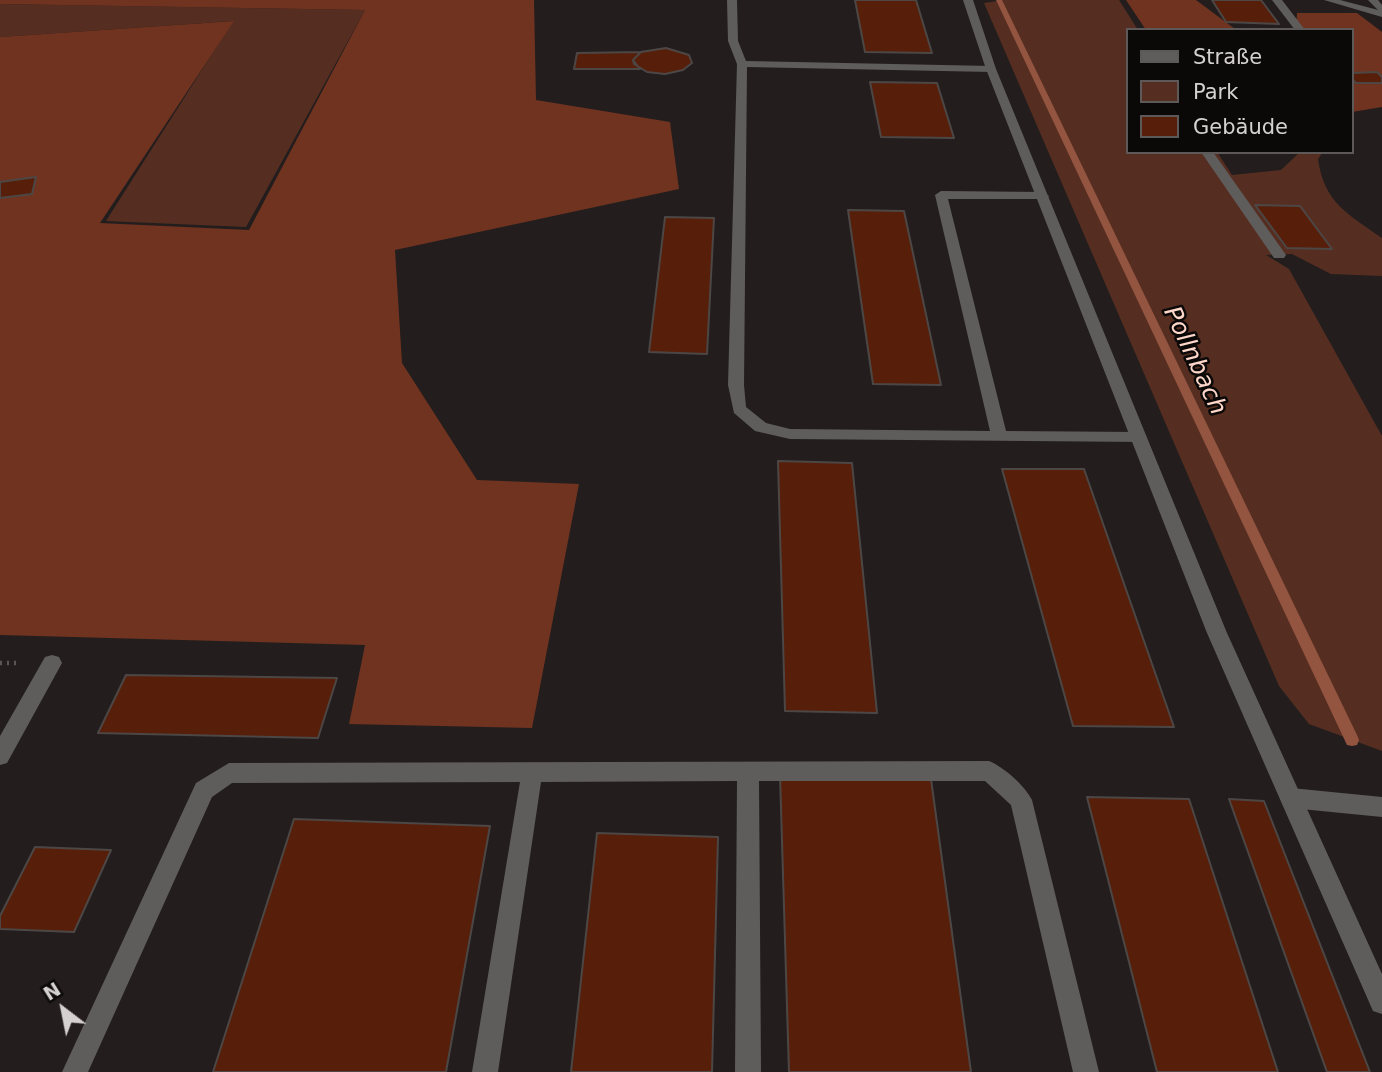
<!DOCTYPE html>
<meta charset="utf-8">
<style>
body{margin:0}
#map{position:relative;width:1382px;height:1072px;overflow:hidden;background:#231e1d;font-family:"DejaVu Sans",sans-serif}
canvas{display:block}
.legend{position:absolute;left:1126px;top:28px;width:228px;height:126px;box-sizing:border-box;background:#0b0908;border:2px solid #5c5958;margin:0;padding:9px 12px;list-style:none;font-size:21px;color:#d5d1d0}
.legend li{display:flex;align-items:center;gap:14px;height:35px}
.legend b{width:35px;border:2px solid #5c5958}
.north{position:absolute;left:28px;top:974px;width:70px;height:70px;-webkit-text-stroke:5px #0b0908;paint-order:stroke;rotate:328deg;font-size:19px;font-weight:700;line-height:28px;text-align:center;color:#d5d1d0}
.north::after{content:'';display:block;margin:auto;width:24px;height:32px;background:#d5d1d0;clip-path:polygon(50% 0,100% 100%,50% 72%,0 100%)}
</style>
<div id="map">
<canvas width="1382" height="1072"></canvas>
<ul class="legend">
<li><b style="height:9px;background:#5f5d5c"></b>Straße</li>
<li><b style="height:19px;background:#552e21"></b>Park</li>
<li><b style="height:19px;background:#571e09"></b>Gebäude</li>
</ul>
<div class="north">N</div>
</div>
<script>
const g = document.querySelector('canvas').getContext('2d');
g.lineJoin = 'round';
function fill(path, color) {
  g.fillStyle = color;
  g.fill(path, 'evenodd');
}
function trace(path, color, width, dash) {
  g.strokeStyle = color;
  g.lineWidth = width;
  g.lineCap = dash ? 'butt' : 'round';
  g.setLineDash(dash || []);
  g.stroke(path);
}
function drawText(font, color, halo, rows, align = 'center') {
  g.font = font + ' "DejaVu Sans",sans-serif';
  g.lineWidth = 5;
  g.setLineDash([]);
  g.textBaseline = 'middle';
  g.strokeStyle = halo;
  g.fillStyle = color;
  for (const [text, x, y, turn = 0] of rows) {
    g.save();
    g.translate(x, y);
    g.rotate((+turn || 0) * Math.PI / 180);
    g.textAlign = isNaN(turn) ? turn : align;
    if (halo) g.strokeText(text, 0, 0);
    g.fillText(text, 0, 0);
    g.restore();
  }
}
const green = new Path2D(`
 M1003,0h116l19,30h-10v122h89l15,23 49,-5 19,-18h23l-5,7c6,44 30,55 64,79v38l-51,-2 -39,-20 -26,1 23,14 93,167v315l-73,-27 -30,-38 -295,-683z
 M0,4l365,6 -119,217 -140,-6 127,-200 -233,16z`);
const forest = new Path2D(`
 M0,0h534l2,100 134,22 9,67 -284,61 7,113 75,117 102,4 -47,244 -183,-4 16,-79 -365,-10v-598l234,-16 -134,202 149,7 116,-220 -365,-6z
 M1126,0h70l39,29 17,1h-106z
 M1297,13h60l25,19v75l-30,5v-82h-56z`);
const stream = new Path2D(`
 M996,0h6l355,735 2,5 -2,5 -5,1 -5,-1z`);
const building = new Path2D(`
 M855,0h61l16,53 -67,-1z
 M1212,0h49l18,24 -53,-2z
 M666,48l23,7 3,8 -9,7 -18,4 -18,-2 -13,-8 -1,-4 8,-8z
 M641,52l-8,8 7,9h-66l3,-16z
 M1377,72l5,5v6h-26l-4,-4v-6z
 M870,82l67,1 17,55 -73,-1z
 M36,177l-4,17 -32,4v-16z
 M1255,205l45,1 32,43 -45,-1z
 M848,210l56,1 37,174 -68,-1z
 M665,217l49,1 -7,136 -58,-2z
 M778,461l74,2 25,250 -92,-2z
 M1002,469h82l90,258 -101,-1z
 M126,675l211,3 -19,60 -220,-5z
 M780,775l151,4 40,293h-182z
 M1087,797l102,2 89,273h-121z
 M1229,799l35,2 106,271h-43z
 M294,819l196,7 -44,246h-233z
 M597,833l121,4 -6,235h-141z
 M35,847l76,3 -37,82 -74,-3v-13z`);
const path = new Path2D(`
 M0,663h16`);
const service = new Path2D(`
 M727,0h10l1,41 8,20 245,5 5,3 -5,3 -244,-5 -3,318 2,22 20,16 24,6 200,2 -55,-236 6,-4 102,1 6,4 -2,3h-99l58,232 133,1 6,2 2,4 -2,4 -355,-3 -35,-8 -21,-18 -6,-28 9,-321 -9,-23z
 M1272,0h10l23,30h-10z
 M1368,0h10l4,5v9z
 M1201,152h12l73,103 -2,3h-10z
 M989,761c15,6 36,25 43,39l67,272h-26l-62,-267 -26,-24h-226l2,291h-26l2,-291 -196,1 -43,290h-26l48,-290 -288,1 -20,14 -124,275h-26l134,-289 33,-20z
 M1291,788l91,9v20l-91,-9 -8,-3 -3,-7 3,-7z`);
const minor = new Path2D(`
 M963,0h10l23,69 231,564 155,341v40l-9,-3 -166,-378 -221,-564z
 M1324,0h16l42,11v6z
 M52,655l7,2 3,6 -55,100 -7,2v-29l45,-79z`);
const waterNames = [
 ["Pollnbach",1194,361,65]
];
fill(green, '#552e21');
fill(forest, '#6f3320');
fill(stream, '#935440');
fill(building, '#571e09');
trace(building, '#4c4745', 2);
trace(path, '#5a5655', 4.5, [2, 5]);
fill(service, '#5f5d5c');
fill(minor, '#5f5d5c');
drawText('italic 24px', '#ffd7ca', '#0b0908', waterNames);
</script>
